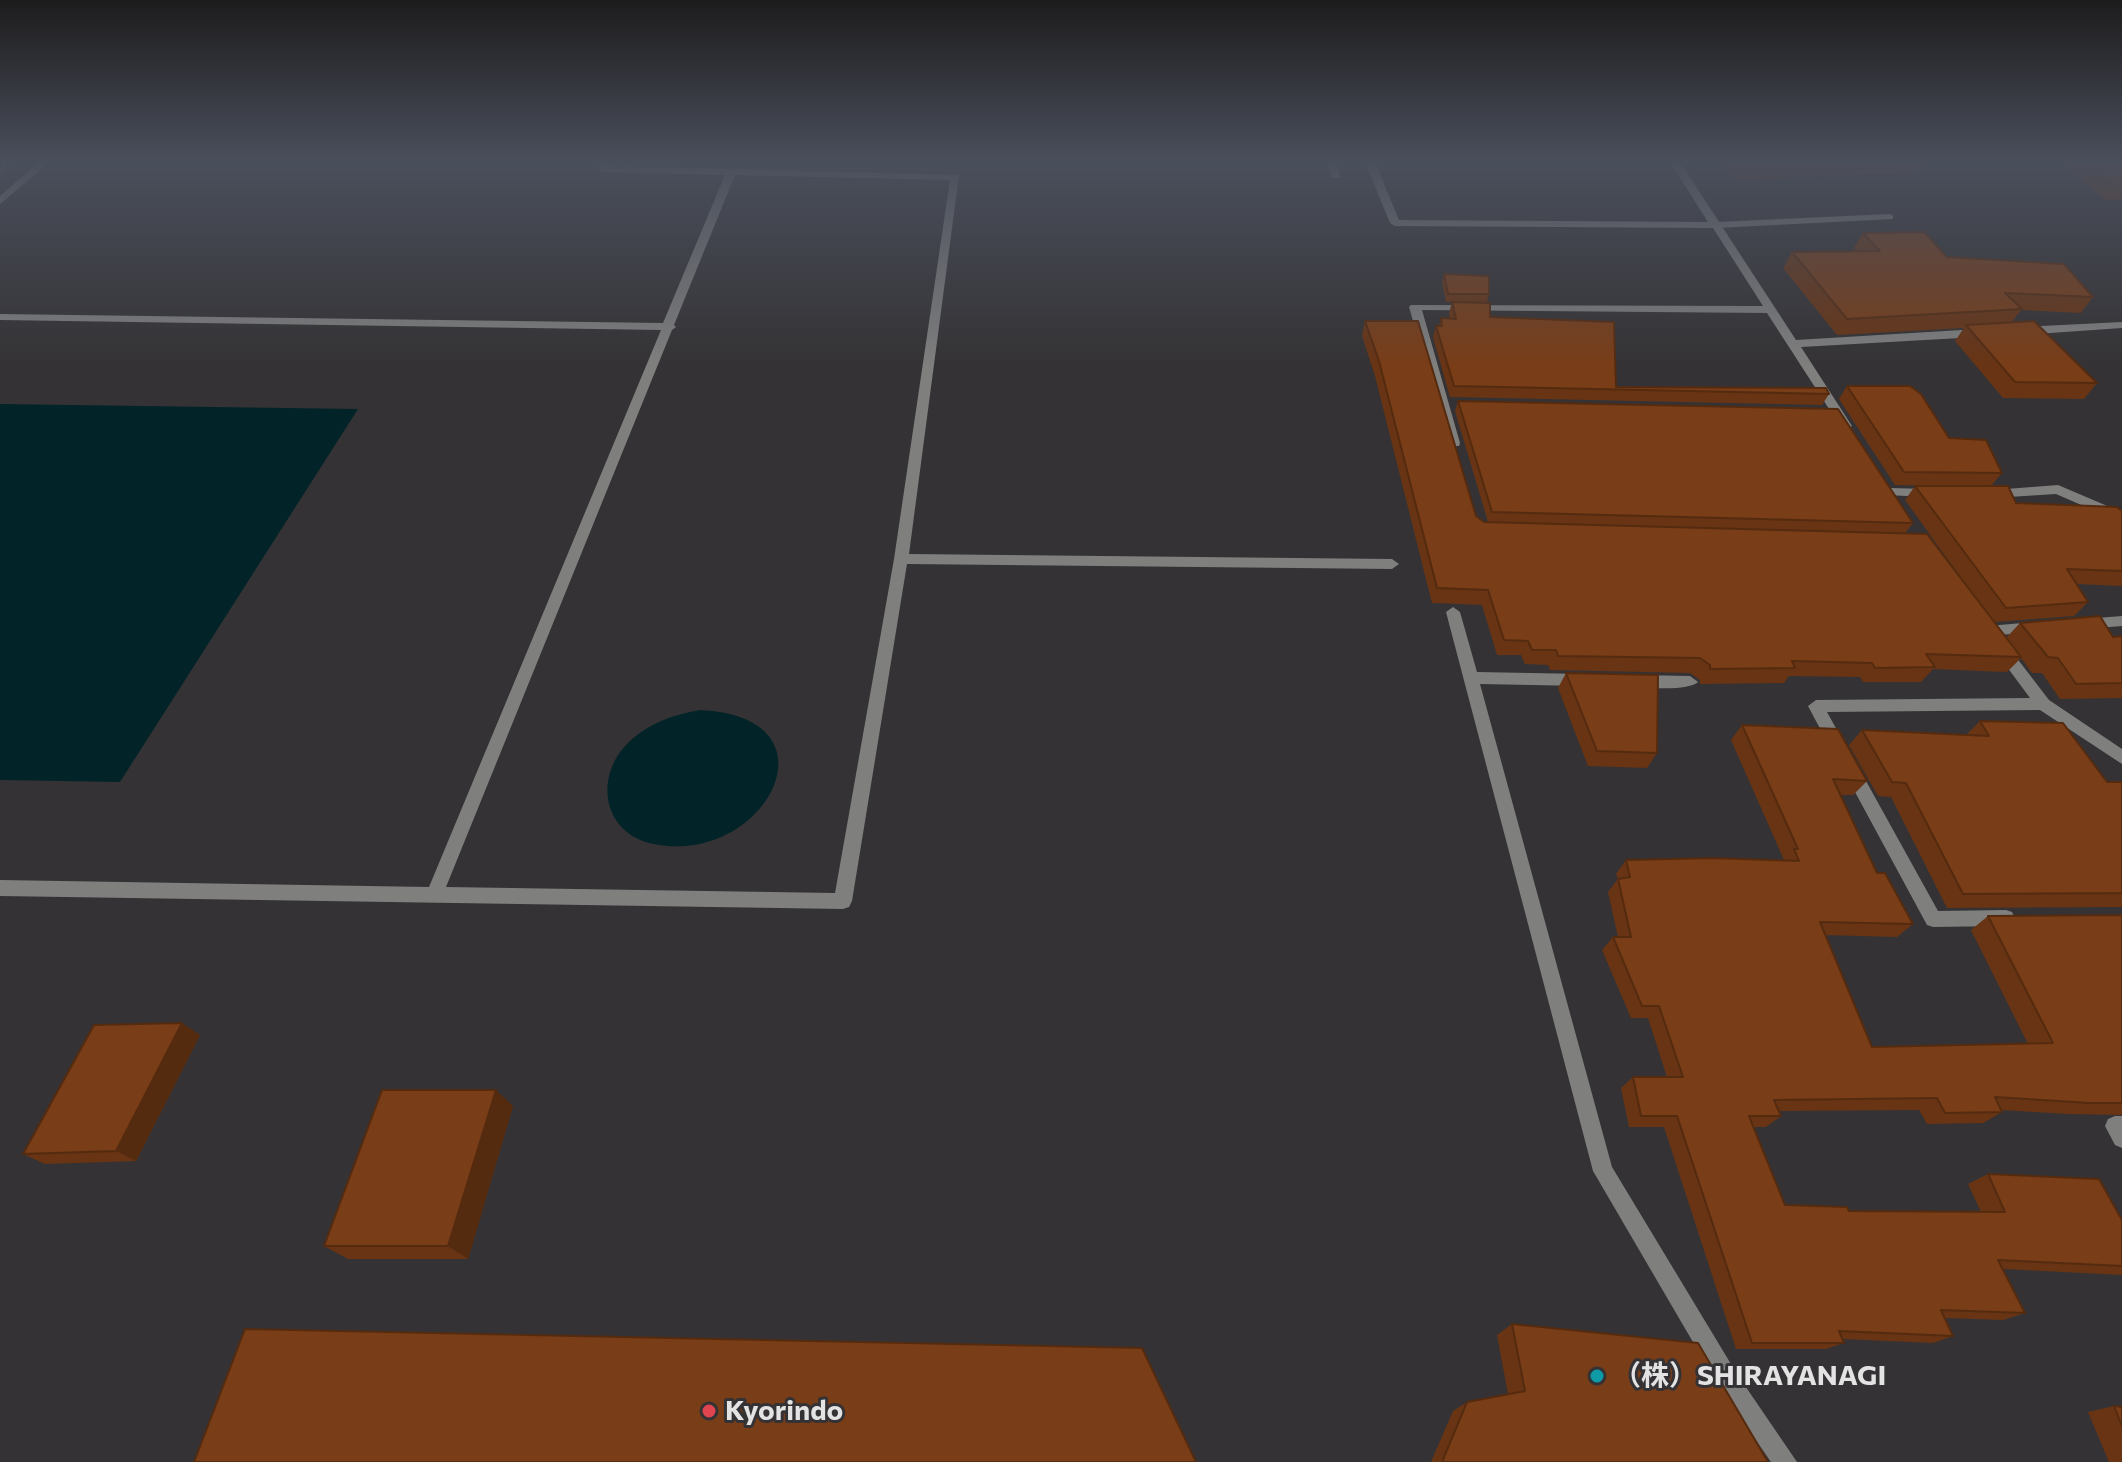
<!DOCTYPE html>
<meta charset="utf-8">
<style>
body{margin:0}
canvas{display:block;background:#343234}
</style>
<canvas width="2122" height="1462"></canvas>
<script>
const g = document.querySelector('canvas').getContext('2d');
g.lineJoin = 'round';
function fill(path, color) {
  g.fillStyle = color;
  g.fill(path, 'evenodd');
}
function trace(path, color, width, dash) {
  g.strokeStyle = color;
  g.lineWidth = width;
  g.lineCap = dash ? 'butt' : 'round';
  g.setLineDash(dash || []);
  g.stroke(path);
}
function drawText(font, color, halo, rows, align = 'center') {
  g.font = font + ' Commissioner,"Noto Sans JP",sans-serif';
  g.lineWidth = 6;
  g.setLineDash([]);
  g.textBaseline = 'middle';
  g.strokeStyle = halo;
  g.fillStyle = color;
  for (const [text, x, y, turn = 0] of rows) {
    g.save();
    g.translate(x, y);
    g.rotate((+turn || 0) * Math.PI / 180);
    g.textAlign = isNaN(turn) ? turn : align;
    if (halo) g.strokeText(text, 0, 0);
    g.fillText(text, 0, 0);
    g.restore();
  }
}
const water = new Path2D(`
 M0,404l358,5 -238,373 -120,-2z
 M700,710c147,7 63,161 -51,133 -48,-13 -54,-69 -20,-101 20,-19 44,-27 71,-32z`);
const service = new Path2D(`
 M39,162h11l-50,42v-8z
 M600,162h10l-2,4 351,9 -50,379 483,5 7,5 -7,5 -485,-5 -55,337 -3,6 -6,2 -843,-13v-16l429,7 232,-557 -661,-10v-6l663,9 62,-148 -123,-3 -5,-3zM735,175l215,5 -56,379 -59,334 -389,-6 226,-557 4,-3 -2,-2z
 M1327,162h10l3,16h-8z
 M1889,214l4,1v4l-177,9 -5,-3 5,-3z`);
const minor = new Path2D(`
 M2,162h11l-13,10z
 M1365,162h10l24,58 309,2 -38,-60h10l116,178 182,-11 6,4 -6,4 -177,10 51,79 -6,4 -4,-1 -75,-116 -345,-3 38,133 -1,3h-10l-40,-139 2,-2 352,1 -50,-78 -318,-2 -5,-3z
 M2122,322v6l-101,7 -6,-4 6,-4z
 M2058,485l54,23 10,12v14l-5,-2 -15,-18 -46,-20 -63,4 -7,-4 7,-4z
 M1889,488l41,1 7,4 -7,4 -46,-2v-6z
 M1453,607l7,5 17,60 107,2 8,6 -8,6 -104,-2 132,483 125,207 60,88h-26l-50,-72 -128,-219 -147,-559z
 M2122,616v10l-37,3 -7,-5 7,-5z
 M2034,622l7,5 -7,5 -46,4 -7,-5 7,-5z
 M2001,642l5,2 43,56 73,49v15l-82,-54 -213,2 20,36 -2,5h-12l-25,-47 8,-6 214,-2 -37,-50z
 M1636,675l54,1 8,6c-8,9 -62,8 -70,-1z
 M1850,761l6,2 82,148 68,-1 6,2 3,6 -3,6 -6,2 -73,1 -6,-2 -85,-157 2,-5z
 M2115,1116h7v32l-7,-3 -10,-19 3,-7z`);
const wall = new Path2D(`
 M1720,162h204l-5,10 -183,8z
 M2060,162h62v37l-16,1z
 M1863,233l230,64 -12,16 -60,-3 -9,12 85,61 -13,16 -81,-1 -48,-57 9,-13 -127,7 -54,-67 9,-16 65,-1 -3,-3z
 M1444,274l45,20 -2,8h-41l-4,-20z
 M1452,302l38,15 126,70 213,7 -7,11 -372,-8 -17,-60 3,-11h3l2,-8 9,1 -1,-6z
 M1365,321l111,195 8,6 488,71 -67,-93 10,-14h28l-48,-1 -56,-86 8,-13 102,52 53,35 -11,13 25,17 106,8v75l-46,-2 12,18 -14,14 -80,6 12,16 14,-15 93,14 9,-1v62l-62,1 -18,-26h-10l-11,-15 -14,14 -74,-3 -12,13h-58l-3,-5 -71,-1 -5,7 -84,1v-4l-10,-7 -140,-3 -2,-5 -23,-1 -4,-9h-24l-15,-50 -50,-2 -57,-227 -13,-40z
 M1458,401l455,122 -8,10 -417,-11 -33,-111z
 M1566,673l91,80 -10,15 -59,-2 -30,-78z
 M1980,721l127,61h15v125l-175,1 -56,-111 -13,-1 -29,-51 13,-15 104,5z
 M1742,725l125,56 -14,14h-13l37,78 36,51 -16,13 -72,-2 47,112 156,-3 -57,-114 17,-14 134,-1v200l-54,-1 -67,-4 1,2 -19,11 -56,1 -8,-14 -140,1 2,5 -15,11h-13l32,78 64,6 132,1 -13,-28 20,-10 134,46v55l-119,-6 22,44 -22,7 -58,-2 8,18 -20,7 -90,-4 1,4 -18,6h-90l-72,-222h-35l-8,-39 12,-11h34l-19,-59h-17l-29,-68 11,-13h5l-10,-45 10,-13 -2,-5 10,-14h158l-53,-120z
 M200,1035l-64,126 -91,3 -22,-10z
 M513,1106l-45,153h-120l-24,-13z
 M1512,1324l256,138h-337l22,-51 14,-9 41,-8 -11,-59z
 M2114,1406l8,1v55h-13l-21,-50z`);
const shadedWall = new Path2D(`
 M182,1023l18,12 -64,126 -20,-10z
 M496,1090l17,16 -45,153 -20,-13z`);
const building = new Path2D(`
 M2086,162h36v24h-6z
 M1924,232l23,25 117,7 29,33 -88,-4 17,16 -175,10 -55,-67 88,-1 -17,-18z
 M1444,274l45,2v18h-41z
 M1452,302l38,1v14l124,5 2,65 210,1 3,6 -375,-8 -18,-60h6l-1,-8 15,1z
 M1365,321h53l58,195 8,6 443,12 94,123 -95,-3 9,13 -60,1 -3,-5 -80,-2 3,7 -85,1v-4l-10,-7 -142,-2 -2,-6h-24l-4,-9 -24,-1 -16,-50 -51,-2 -58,-227z
 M2034,321l63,62 -82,-1 -49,-57z
 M1847,386h63l11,8 28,44 37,2 16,33 -98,-1z
 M1458,401l380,8 75,114 -421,-11z
 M1915,486h93l8,17 101,4 5,4v60l-55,-2 21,33 -82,6z
 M2100,616l13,21 9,-1v47l-46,1 -18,-26 -10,-1 -28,-34z
 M1566,673l92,2 -1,78 -60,-2z
 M1980,721l83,2 44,59h15v111l-159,1 -57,-111 -14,-1 -30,-52 127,6z
 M1742,725l96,4 29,52 -34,-2 44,94h8l28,51 -93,-2 52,125 181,-4 -65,-127 134,-1v188h-33l-94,-6 7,15 -57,1 -8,-15 -163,2 7,16h-32l36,89 62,2 2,4 156,1 -17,-38 111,5 23,41v46l-124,-6 27,53 -84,-3 12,26 -114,-5 5,12h-92l-75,-227h-36l-8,-39h50l-24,-71h-17l-29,-69h18l-13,-58 12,-2 -4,-17 86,-2 87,3 -5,-12h4z
 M182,1023l-66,128 -93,3 71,-129z
 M382,1090h114l-48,156h-124z
 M1512,1324l186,19 70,119h-326l25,-60 58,-11z
 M245,1329l897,19 54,114h-1002z
 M2114,1406l8,1v19z`);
const markers = [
 [1597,1376,8,"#0f9aa8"],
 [709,1411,8,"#e0444e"]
];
const nearPoinames = [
 ["（株）SHIRAYANAGI",1613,1376],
 ["Kyorindo",725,1411]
];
fill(water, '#022428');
fill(service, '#7f7f7e');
fill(minor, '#7f7f7e');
fill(wall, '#683414');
fill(shadedWall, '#552b10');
fill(building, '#793d17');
trace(building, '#552b10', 2);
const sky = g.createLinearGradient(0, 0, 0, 367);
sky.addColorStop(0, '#1d1c1d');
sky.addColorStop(0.44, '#4a4f5c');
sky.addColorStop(1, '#4a4f5c00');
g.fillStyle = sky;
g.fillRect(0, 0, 2122, 367);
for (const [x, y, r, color] of markers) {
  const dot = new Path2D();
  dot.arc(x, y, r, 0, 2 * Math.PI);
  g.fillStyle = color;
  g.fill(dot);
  trace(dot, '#343234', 3);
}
drawText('bold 28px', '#e4e3e4', '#343234', nearPoinames, 'left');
</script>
